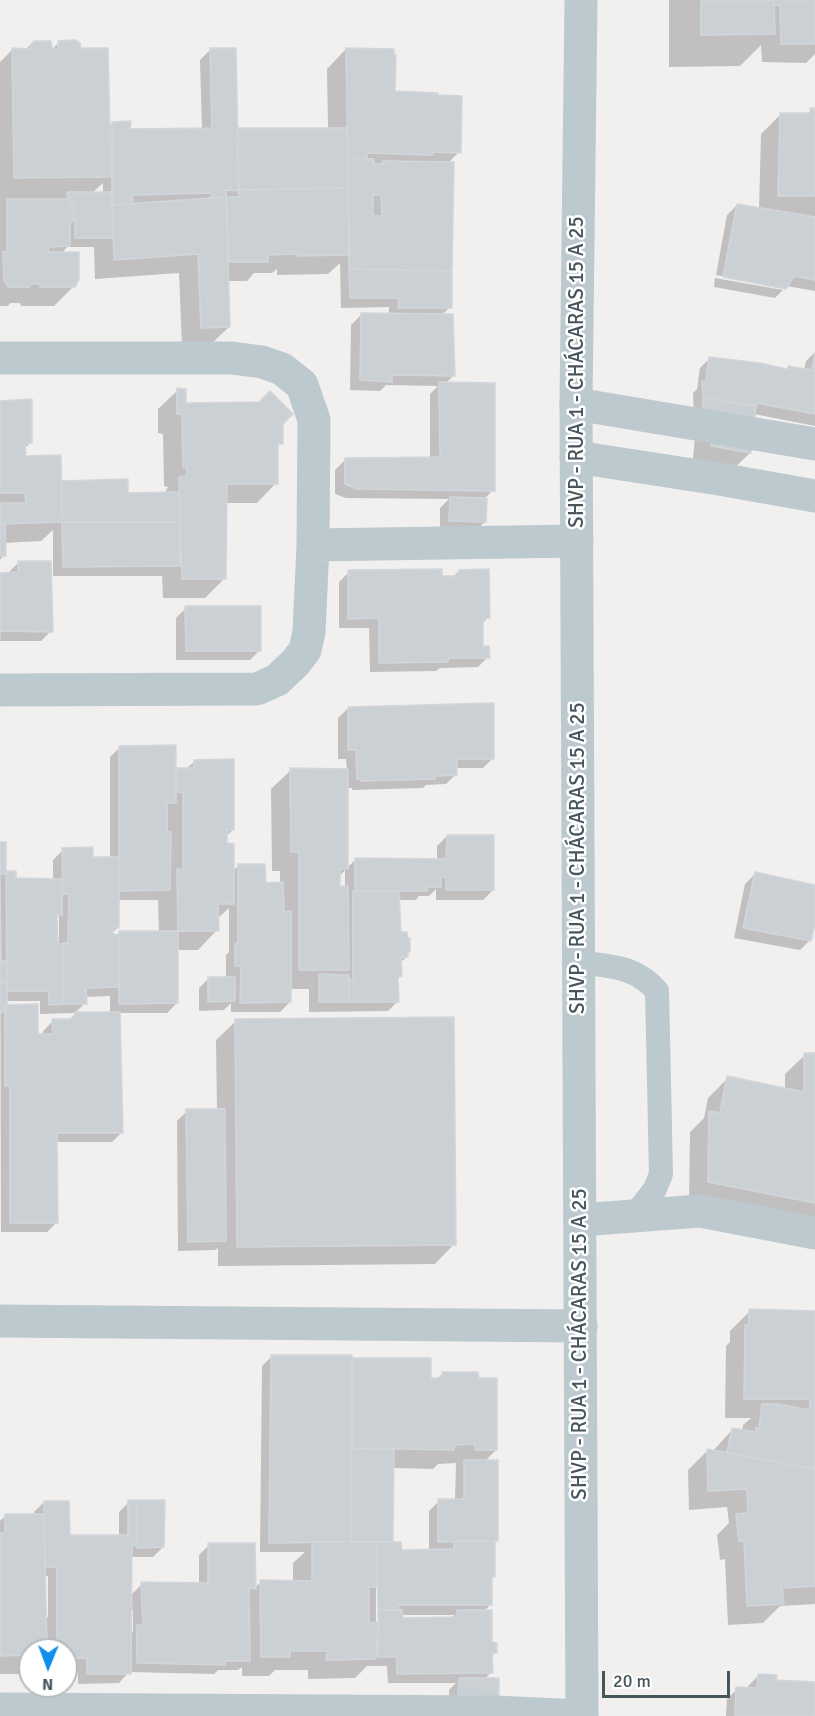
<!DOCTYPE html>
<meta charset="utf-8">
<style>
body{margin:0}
#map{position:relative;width:815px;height:1716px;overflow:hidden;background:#f2efef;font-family:Signika,sans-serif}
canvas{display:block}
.north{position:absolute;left:18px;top:1638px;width:60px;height:60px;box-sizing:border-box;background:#fff;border:2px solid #b5bbbe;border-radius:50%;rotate:181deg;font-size:16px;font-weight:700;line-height:24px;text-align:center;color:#46565d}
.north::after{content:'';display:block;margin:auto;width:21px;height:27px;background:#0f90eb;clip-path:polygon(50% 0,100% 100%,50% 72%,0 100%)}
.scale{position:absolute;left:602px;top:1671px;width:128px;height:27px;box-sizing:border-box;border:3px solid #46565d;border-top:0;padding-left:8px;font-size:18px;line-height:21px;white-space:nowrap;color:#46565d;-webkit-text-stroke:4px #fff;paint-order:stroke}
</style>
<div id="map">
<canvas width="815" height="1716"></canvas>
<div class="north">N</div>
<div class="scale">20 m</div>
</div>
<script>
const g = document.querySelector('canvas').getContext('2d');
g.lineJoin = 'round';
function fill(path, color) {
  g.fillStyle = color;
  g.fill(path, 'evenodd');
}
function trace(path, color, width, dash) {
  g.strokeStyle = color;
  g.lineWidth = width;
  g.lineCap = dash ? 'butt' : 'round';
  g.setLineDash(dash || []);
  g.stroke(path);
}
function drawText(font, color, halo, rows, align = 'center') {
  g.font = font + ' Signika,sans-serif';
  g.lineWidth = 5;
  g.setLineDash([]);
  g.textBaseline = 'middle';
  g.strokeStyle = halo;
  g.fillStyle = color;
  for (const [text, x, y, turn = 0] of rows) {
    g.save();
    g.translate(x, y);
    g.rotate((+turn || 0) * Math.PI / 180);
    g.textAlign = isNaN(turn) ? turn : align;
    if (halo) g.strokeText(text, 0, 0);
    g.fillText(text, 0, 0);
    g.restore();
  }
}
const shadow = new Path2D(`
 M669,0h146v54l-9,9 -44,-1 -1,-17 -21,21 -71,1z
 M59,42l49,86 4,-4 17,7 73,-1 -2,-70 10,-10 26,82 2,-3h90l-1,-60 19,-20 113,103 -11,11 2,144 -8,8 11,61 -8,8 48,106 -8,8v24l-10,9 -35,-1v-22l9,-9 -103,-1 -11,-4v-24l10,-10 85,-1v-65l8,-8 -52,-1 -6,6 -30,-1 1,-65 10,-10h28v-8l-48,1 -1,-45 -12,11 -51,1v-6l-5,4h-18l-7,8h-19l1,46 -20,19 -27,1 -3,-74 -84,6 -1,-32h-27l-6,7 13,32 -20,20h-33l-1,-3h-10l-2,3h-8v-244l12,-12h13l7,-7 19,8zM103,183v10h-11zM219,196l-12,4v-2z
 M811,110h4v106h-5l-1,2h6v73l-29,-5 -2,3v-2l-68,-12 11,-60 10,-10 22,4 2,-75 20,-20 25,1z
 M715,278l68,12 -8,8 -61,-11z
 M815,352v74l-61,-12 -4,39 -20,19 -38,-6 3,-28 -2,-45 4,-4 3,-21 10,-10 75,13 4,-3 15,2 2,-9z
 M178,390l7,14 97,19 -1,20 -5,5v35l-19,20h-31l-1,75 -20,20h-42l-1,-22h-109v-46l-12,11 -37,2v12l-4,5v-158l31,40 -7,7v8l36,25 66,-1 1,14 37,-1 4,-7 -4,-1 -1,-52 -5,-1v-24z
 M18,563l33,68 -10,10h-41v-67l8,-1z
 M459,571l29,46 -6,7v24l6,9 -10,10 -38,1 -4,3 -66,1 -1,-44h-30v-46l10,-10 104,5z
 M186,608l74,42 -10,10h-74v-42z
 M348,708l145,50 -10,10h-27v6l-10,10 -20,1 -3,3 -71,2v-2h-5v80l8,-8h82v-14l10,-10 46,54 -10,10h-47v-11l-7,7h-10l-3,4h-18l2,34 7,23 -7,6 1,13 -5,4 2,21 -10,10 -79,1v-23h-19v13l-10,10h-49v-9l-7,7 -25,1v-23l9,-9 18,-1v-23l3,-3v-44l-12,11v11l-19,20h-22l1,53 -10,10h-49l4,119 -10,10h-56l1,80 -10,10h-46l-1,-388h5v31l2,-2 7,7 39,1v-21l10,-10 28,9h19v-102l10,-10 54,24 12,-2 9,-8 38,69 -8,7 8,34 5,-5 26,18h16v-13h-8l-1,-82 20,-19 56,1 -1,-12h-8v-41zM345,870v18h-7l1,-11zM118,900h40l1,33h-39l-4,3 -4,-3 6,-6zM59,915v27h-2l-2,-23zM110,996v18h-35l-7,7h-15l-10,10v4l-6,1 -31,-30v-5h34v13l35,-1 10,-10v-6z
 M755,874l60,12v31l-5,23 -10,10 -66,-12 11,-54z
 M236,1021l218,223 -19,20 -217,2v-18l-3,2 -37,1 -1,-130 10,-10h30l-1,-71z
 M805,1055h10v171l-126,-25 1,-69 14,-14 4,-20 20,-20 57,12v-16z
 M750,1311l65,1v292l-35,2 -17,17 -35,2 -3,-66 -5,1 -3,-25 12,-12 -2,-16 -38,3 -1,-40 19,-19 5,1 20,-22 10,1 1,-6 8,-7h-26l1,-72 4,-4v-11z
 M272,1356l79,4h78l1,19 6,1 7,-7 53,77 -12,12 12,78 -2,3v34l-4,3v25l-7,7 7,31 6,9 -5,5v15l-7,8 14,21 -49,4v-15l7,-7h-68l-1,-17h-20l-12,12 -47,1v-9h-33l-6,6h-27v-9l-4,3h-20l-4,4 -85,-2 -10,11 -41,1v-16h-12v-18h-36v20l-4,4h-26v-153l6,-6h28v-3l10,-10 24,35 51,-1v-24l10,-10 34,45 -10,10h-23v39l12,-12h57v-29l10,-10 45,43 7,-6h32v-19l12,-11h-45l2,-186zM456,1463l-1,38h-16l-10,10v40h-28l-10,-8 1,-75 41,1 5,-5zM44,1576h4v41h-3zM379,1584v46h-3v-43zM130,1610h3v21l-3,3zM401,1615h54l-5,4h-48z
 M758,1676l16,6 41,1v33h-89l1,-17 10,-10h11v-3z`);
const building = new Path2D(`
 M701,0h73l1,34 -74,1z
 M774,0h41v44h-34l-1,-39h-6z
 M75,40l5,3 1,5h27l3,129 -97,1 -2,-130 18,1v-4l4,-4h17l1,7 6,1v-8z
 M210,48h26l3,143 -13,-1v7l-14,2 -1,-6 -79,2 1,9 -21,1v-83l19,-1 -1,8 82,-1z
 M346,48l48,1v6h2l-1,36 43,2v2l24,1 -1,57 -28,-1v3l-66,-2v6l-19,-1z
 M810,108h5v88h-37l2,-83h30z
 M238,128h109l1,60 -110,2z
 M348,158l26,1v5h9v-3l71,1 -2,109 -103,-2zM373,195h8l1,21h-9z
 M348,188l2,67 -54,1v-4h-2v2l-26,1v7h-39l-3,-65h13l-1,-7z
 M67,192h45l1,46h-38v-32l-7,-7z
 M226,197l4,130 -29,1 -3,-74 -84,6 -2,-55z
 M7,199h61l5,4v18l-3,3v22l-21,1 -1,5h31v28l-4,7h-35v-3h-9l-2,3h-21l-4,-7 -1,-28h4z
 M737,204l78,13v63l-21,-4 -8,13 -63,-12z
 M349,269l103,2v37h-54l1,-10h-49z
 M361,313l92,1 2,62 -63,-1v7l-32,-2z
 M815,353v61l-59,-11v3l-53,-8 -1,-17h4l3,-24 51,6 26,6h2v-3l24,4z
 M439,382l56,1v108l-138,-2 -12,-5v-26l95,-1z
 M177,388l9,1v14l73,-1 11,-11 23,23 -10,10v20h-5v40h-51l-1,95h-44l-3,-102 8,-1v-8l-4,-1 -1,-52 -5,-1z
 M703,398l53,8 -5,47 -40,-7 3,-27 -12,-2z
 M32,399v44l-7,1 1,12 35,-1 1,67 -62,2 1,-21h25l-1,-10h-25v-92z
 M128,479v14l51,-1 1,30h-118v-41z
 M450,497l37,1 -1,24 -37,-1z
 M62,522h118v44l-117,1z
 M0,524h5l1,32h-6z
 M18,561h33l2,71 -53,-1v8v-66l18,-1z
 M442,569v7h17v-6l30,-1 1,49h-7v28h6l1,12h-42v4l-69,1v-45l-31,1v-49z
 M185,606h76v45h-75z
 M494,703v56h-37v16l-22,1v3l-74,2v-2h-4l-1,-29h-8v-43z
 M176,745v58h-9v29h4l-1,58 -51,1v-145z
 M234,759v71h-7v13l7,1v60h-16l1,27h-41l-1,-62h6v-76l-7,-1v-24h18v-8z
 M290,768l58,1v100h-8v17h8l1,84h-50v-118h-8z
 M447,835h47v55h-48v-13h-5v10h-14v4h-72v-33l91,1z
 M0,842h6v32h-6l1,87 6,-1v23h-7z
 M93,847v10h26v71l-6,-1v7l6,1 1,52 -34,1 1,16h-24v-61h5l1,-49h-6l-1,-46z
 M238,864h27l1,19 17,-1 1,30 7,-1v91l-51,1 1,-37h-6v-22h3z
 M6,871h10v7l46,1v36l-5,-1 1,30h5v60l-14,1v-14h-42z
 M755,872l60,13v39l-4,17 -68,-13z
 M353,891h46l2,41h6l1,6h2v14h-2v5l-7,1 1,18 -4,1 1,25h-50l-1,-23 5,1z
 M119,931h59v72l-59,1z
 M319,974l30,1v27h-30z
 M208,977h27v24l-27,1z
 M0,983h7v22h-2v7h-5z
 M38,1004v30h15l-1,-15h23v-7h45l3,121h-66l1,90h-48v-137h-5v-81z
 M454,1017l2,228 -219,2 -2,-228z
 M804,1053h11v150l-107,-21 1,-71 11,2 7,-37 77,16z
 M186,1109h39l1,132 -38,1z
 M749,1309l66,2v158l-88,-16 5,-25 24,4v-4l3,1 3,-25h15l33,6v-11h-66l1,-74h4z
 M271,1355h81l-1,187 -82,1z
 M352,1358h79v20h12l-1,-6h36l1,6h18v72h-22v-6l-21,1v5l-102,-2z
 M352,1448l42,1 -1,93h-42z
 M707,1449l108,20v117l-33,2 2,16 -37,2 -3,-65h-5l-3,-27 12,-1 -1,-24 -39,2z
 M464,1460h34v81l-60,1v-43h26z
 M128,1500h9v46l-5,-1 -1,129h-44v-16h-21v-8h-9v-83h-12l-1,-66h25l1,34h58z
 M137,1500h28l-1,47 -27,1z
 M5,1514h39l3,136h-17v5l-30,1v-123h5z
 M454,1541h41v36h-3v28h-94v5h-20l-1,-68h24l1,8 52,-1z
 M312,1542h65v45h-8v36l9,-1 -2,37 -50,1 1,-9h-37v6h-29l-1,-77 52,1z
 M208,1543h47l1,46 -7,-1 1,73h-25v4l-88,-2v-38h6l-2,-43 67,1z
 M378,1610h24l1,8 54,-1v-7h35v32l5,1v10h-5l1,20 -96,1v-17h-19z
 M758,1674l19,1 -1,5 39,2v34h-80l1,-29 21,1z
 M459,1678h40v23l-21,1v-7l-20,1z`);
const service = new Path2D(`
 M578,962c32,5 56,3 79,29l4,183 -6,15 -21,27`);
const minor = new Path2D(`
 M0,358h232l30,4 20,7 20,16 12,35 -1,125 -4,87 -4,18 -10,13 -18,17 -20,9 -257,1
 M576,404l239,40
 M576,457l143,22 96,17
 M313,545l264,-4
 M580,1220l120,-9 115,22
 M0,1321l581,5
 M0,1709l494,3 88,4`);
const tertiary = new Path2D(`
 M581,0l-5,404 6,1312`);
const streetNames = [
 ["SHVP - RUA 1 - CHÁCARAS 15 A 25",577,372,-90],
 ["SHVP - RUA 1 - CHÁCARAS 15 A 25",578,858,-90],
 ["SHVP - RUA 1 - CHÁCARAS 15 A 25",580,1344,-90]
];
fill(shadow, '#0003');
fill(building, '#cbd0d4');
trace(building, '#d2d6db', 1.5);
trace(service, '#bcc9cf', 24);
trace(minor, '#bcc9cf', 33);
trace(tertiary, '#bcc9cf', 33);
drawText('21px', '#46565d', '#fff', streetNames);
</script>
